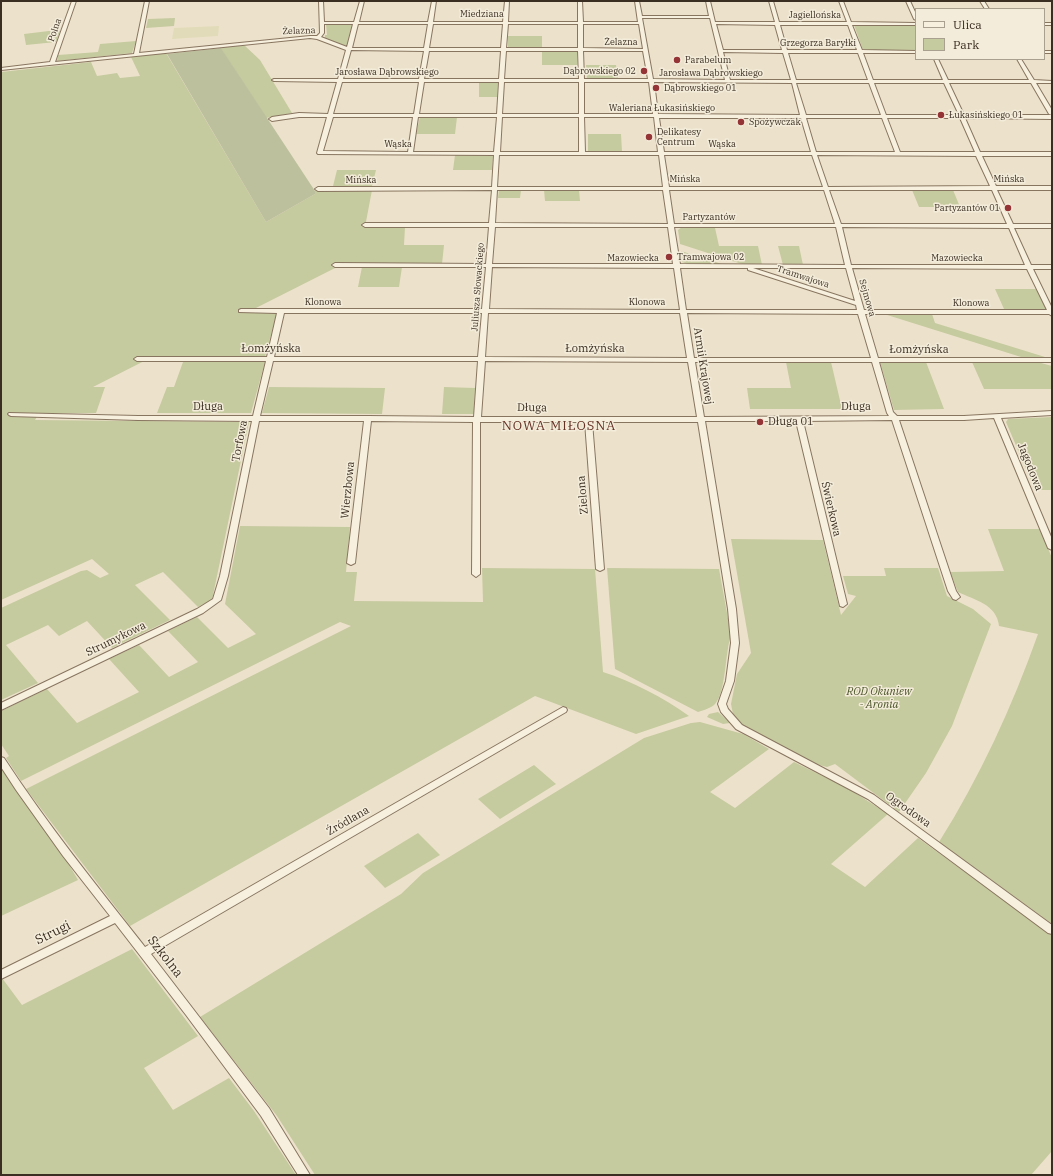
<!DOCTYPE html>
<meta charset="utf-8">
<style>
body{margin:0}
#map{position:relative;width:1053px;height:1176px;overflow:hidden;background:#ece2cb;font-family:"IBM Plex Serif",serif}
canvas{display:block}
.frame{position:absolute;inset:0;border:2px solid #3a2e22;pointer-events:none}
.legend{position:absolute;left:915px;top:8px;width:130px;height:52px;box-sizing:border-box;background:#f4ecda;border:1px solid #aaa090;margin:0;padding:5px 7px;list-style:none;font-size:12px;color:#3a2e22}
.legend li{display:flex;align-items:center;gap:8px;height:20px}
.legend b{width:20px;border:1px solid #aaa090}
</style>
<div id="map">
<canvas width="1053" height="1176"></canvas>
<div class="frame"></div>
<ul class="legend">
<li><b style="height:5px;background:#f7f0de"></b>Ulica</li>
<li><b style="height:11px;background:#c6ca9f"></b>Park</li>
</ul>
</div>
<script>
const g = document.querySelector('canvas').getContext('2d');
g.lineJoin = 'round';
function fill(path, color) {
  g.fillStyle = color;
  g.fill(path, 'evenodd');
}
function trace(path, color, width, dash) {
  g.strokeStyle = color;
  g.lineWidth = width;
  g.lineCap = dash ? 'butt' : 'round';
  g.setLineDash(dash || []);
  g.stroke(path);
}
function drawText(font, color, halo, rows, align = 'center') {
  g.font = font + ' "IBM Plex Serif",serif';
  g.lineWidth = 3;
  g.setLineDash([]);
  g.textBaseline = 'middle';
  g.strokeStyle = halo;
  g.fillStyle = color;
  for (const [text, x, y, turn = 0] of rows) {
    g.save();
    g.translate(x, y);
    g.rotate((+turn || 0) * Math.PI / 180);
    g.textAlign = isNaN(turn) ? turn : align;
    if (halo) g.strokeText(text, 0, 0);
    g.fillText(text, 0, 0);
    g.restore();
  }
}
const farmland = new Path2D(`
 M219,26l-1,10 -46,3 2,-11z`);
const green = new Path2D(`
 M175,18l-1,8 -28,2 2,-9z
 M353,23l-6,24 -22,-8v-4h2l-1,-11z
 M854,25h61l1,25h-53z
 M57,30l3,1 -4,11 -30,3 -2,-11z
 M508,36h34v12h-34z
 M136,41l-4,12 -75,8 1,-6 40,-3 2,-8z
 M244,45l16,15 32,53 -26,5 -46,-71z
 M542,52h35v13h-35z
 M166,53l100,169 49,-28v-4h57l-7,37h40l-1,18h40l-2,19 -97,-1 -99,50h31l-12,44h-113l-59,30h12l-9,26h-57l-4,7 214,2 -37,178 -14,7 -35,-35 -28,13 35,35 -58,28 -25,-27 -28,15 -11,-11 -42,20 32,38 -37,17v-92l80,-37 6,-1 13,8 9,-4 -17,-15 -91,41v-528l90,-10 6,14 20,-3 3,5 20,-2 -9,-19z
 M586,65h30l2,14h-31z
 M479,82h19l-1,15h-18z
 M420,117h37l-2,17h-39z
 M588,134h33l1,18 -34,-1z
 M493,154l-1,16h-39l2,-15z
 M337,170h39l-4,16h-39z
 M499,190h22l-1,8h-22z
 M544,190h35l1,11h-35z
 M912,190h41l7,17h-41z
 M682,227l33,1 4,18h39l4,19h-17l-65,-21 -2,-14z
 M778,246h21l4,19h-20z
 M681,251l44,14 -37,-1 -6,-2z
 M362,267h40l-3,20h-41z
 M995,289h42l9,20h-42z
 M884,314h48l3,9 110,34h-24z
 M183,362h82l-14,51h-94l10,-26h7z
 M786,362h45l11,47h-92l-3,-21h44z
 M880,362h46l18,47 -50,1z
 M972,362l69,1 11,3v23h-68z
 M269,387l116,1 -3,26 -120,-1z
 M444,387l31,1 -1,26h-32z
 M1052,417v73h-17l-29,-68 2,-3z
 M240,526l110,1 -4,45h11l-3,29 129,1 -1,-34 113,1 8,103c29,9 61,26 86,44l-53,18 -101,-38 -405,230 -104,-137 325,-163 -11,-4 -319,159 -15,-23 3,-2 -8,-12v-33l46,-22 30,34 62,-31 -30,-33 30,-14 30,32 29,-15 -30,-31 29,-14 31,31 28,-14 -31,-30z
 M988,529h52l12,29v366l-113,-82c41,-65 73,-135 99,-208l-39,-8c-2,-22 -25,-26 -41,-34l-8,-20 54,-1z
 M731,539l92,1 18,75 15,-19 -8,-2 -5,-18h43l-2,-8h54l9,28 26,13 18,15 -39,102 -26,47 -27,39 -64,-48 -8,3 -12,-3 -76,-40 -6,-10 -2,-10 6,-30 14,-21z
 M607,568l112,1 12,66c-6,17 -5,58 -16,69 -4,4 -11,6 -17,8l-83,-43z
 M718,712l12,11 -7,1 -16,-7 2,-3z
 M700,722l43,12 26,15 -59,43 25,16 59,-46 55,27 39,25 -57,50 34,23 53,-49 134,97v216l-21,24h-716l-38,-59 -77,-99 201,-123 22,-21 221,-135 47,-15z
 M534,765l22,19 -56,35 -22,-20z
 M1,767l11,18 49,66 17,29 -77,36z
 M418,833l22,22 -55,33 -21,-22z
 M132,949l66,87 -54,32 29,42 56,-32 25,33 42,64h-295v-196l1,-1 20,27z`);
const cemetery = new Path2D(`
 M221,48l94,143v3l-49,28 -99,-168z`);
const street = new Path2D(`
 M72,1h4l-21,61 79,-8 11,-53h4l-10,52 171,-17h7l3,-3 -1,-32h4l1,21h30l6,-21h4l-5,21h69l4,-21h4l-3,21h70l2,-21h4l-1,21h70v-21h4l1,21h55l-3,-21h4l3,15h67l-3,-15h4l5,21h60l-6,-21h4l6,21h68l-8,-21h4l8,21 65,1v2h-64l10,25 54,1v2h-53l10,27h70l-9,-21h4l10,21h81l-12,-21h4l13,21 18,1v2h-16l16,27v9l-87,-1 15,34h72v4h-70l14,30h56v4h-55l16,34h39v4h-38l17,37h21v4h-19l19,39v8l-3,-2h-184l13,44h174v4h-173l14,50 4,4h67l88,-5v4l-51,3 51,121v11l-4,-2 -54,-130 -30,2h-65l57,171 4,6 -4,3 -3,-1 -5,-8 -56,-171 -89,1 44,183 -4,3 -3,-1 -44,-185h-91l31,188 3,34 -5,38 -8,23 2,5 14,16 132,70 178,130v9l-4,-1 -180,-134 -132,-70 -15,-17 -3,-8 8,-23 5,-38 -3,-34 -30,-187h-106l12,147 -4,2 -4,-2 -11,-147h-105v152l-4,3 -4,-3 1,-152 -102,-1 -16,142 -4,2 -4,-2 17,-142h-105l-31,155 -7,24 -18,13 -202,97v-7l196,-94 16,-10 7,-23 32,-155 -114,-1 -127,-4 -2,-1 -1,-1 1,-1 129,3h115l13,-55h-129l-3,-2 3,-2h130l10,-44 -38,-1v-2l2,-1h241l4,-42h-151l-3,-2 3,-2 151,1 3,-37h-124l-3,-2 3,-2h124l3,-33 -174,1 -3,-2 3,-2h174l2,-32 -176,-1 -1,-1 10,-36h-28l-27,4 -3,-2 3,-2 27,-4 29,1 9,-32 -63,-1 -2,-1 2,-1h64l8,-29 -29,-11 -7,-1 -309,32v-2l49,-6zM642,18h68l15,62 -72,-1zM324,24h29l-6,23 -26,-10 3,-4zM358,24h70l-4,24h-72zM433,24h70l-2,24h-72zM508,24h70v24h-72zM583,24h56l4,25 -60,-1zM716,24l59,1 7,25h-59zM780,25h68l9,25h-70zM351,50l73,1 -5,28h-76zM429,51h72l-2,28h-75zM506,51h72l1,28h-75zM583,51h60l5,28h-64zM723,52l60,1 8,27h-61zM788,53h70l10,27h-72zM342,82h77l-5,32h-81zM424,82h75l-2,32h-78zM504,82h75v32h-77zM584,82h65l4,32h-69zM654,82l138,1 8,32 -142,-1zM796,83h73l12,32h-75zM874,83h70l15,32h-73zM949,83h82l18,31 3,1h-88zM333,117h80l-5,35 -85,-1zM418,117h79l-3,35h-81zM502,117h77v35h-79zM584,117h70l4,35h-73zM659,118h142l10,34h-147zM806,118h76l13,34h-79zM887,118h73l15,34h-75zM499,155h160l4,32h-166zM664,155h148l11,32h-154zM817,155l159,1 14,30 -162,1zM497,190h166l5,34 -173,-1zM669,190h155l11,34h-161zM829,190h163l15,34h-166zM495,227h173l5,37h-181zM674,227h162l9,38 -165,-1zM842,227l167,1 16,37h-174zM492,267l182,1 6,42 -191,-1zM680,268h68v2l108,35 1,5h-171zM753,268h93l9,33zM852,268l175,1 20,41h-183zM284,313h198l-4,44h-204zM488,313h192l7,45 -202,-1zM687,313l171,1 13,44h-177zM273,361h205l-4,56 -106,-1h-108zM485,361l203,1 9,55h-216zM695,362h177l15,51 2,3 -185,1z
 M906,1h4l6,13v6l-2,-1z
 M980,1h4l5,8h-4z
 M1044,23h8v2h-8z
 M1044,51h8v2h-8z
 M563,707l3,1 1,2 -1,2 -415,242 118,154 41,67h-12l-37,-59 -75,-101 -71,-92 -114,56v-9l109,-54 -47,-60 -47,-66 -15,-23v-10l3,1c43,66 93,128 141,189z`);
const markers = [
 [677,60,4,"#943436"],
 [644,71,4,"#943436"],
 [656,88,4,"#943436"],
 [941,115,4,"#943436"],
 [741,122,4,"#943436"],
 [649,137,4,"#943436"],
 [1008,208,4,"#943436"],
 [669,257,4,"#943436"],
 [760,422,4,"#943436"]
];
const farStreetnames = [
 ["Miedziana",482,14],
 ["Jagiellońska",815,15],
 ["Polna",55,30,-71],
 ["Żelazna",299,31,-2],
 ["Żelazna",621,42],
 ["Grzegorza Baryłki",818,43],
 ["Jarosława Dąbrowskiego",387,72],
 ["Jarosława Dąbrowskiego",711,73],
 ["Waleriana Łukasińskiego",662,108],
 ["Wąska",398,144],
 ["Wąska",722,144],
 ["Mińska",685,179],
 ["Mińska",1009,179],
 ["Mińska",361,180],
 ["Partyzantów",709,217],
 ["Mazowiecka",633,258],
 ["Mazowiecka",957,258],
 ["Tramwajowa",803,277,18],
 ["Juliusza Słowackiego",478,287,-86],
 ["Sejmowa",867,298,74],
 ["Klonowa",323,302],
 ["Klonowa",647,302],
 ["Klonowa",971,303]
];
const farPoinames = [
 ["Parabelum",685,60],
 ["Dąbrowskiego 02",636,71,"right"],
 ["Dąbrowskiego 01",664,88],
 ["Łukasińskiego 01",949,115],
 ["Spożywczak",749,122],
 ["Delikatesy",657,132],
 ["Centrum",657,142],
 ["Partyzantów 01",1000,208,"right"],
 ["Tramwajowa 02",677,257]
];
const streetNames = [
 ["Łomżyńska",271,349],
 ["Łomżyńska",595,349],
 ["Łomżyńska",919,350],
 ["Armii Krajowej",703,366,81],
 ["Długa",208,407],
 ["Długa",856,407],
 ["Długa",532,408,1],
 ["Torfowa",240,441,-79],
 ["Jagodowa",1030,467,68],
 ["Wierzbowa",348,490,-84],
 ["Zielona",583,495,-95],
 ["Świerkowa",831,509,77],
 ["Strumykowa",116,639,-26],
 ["Ogrodowa",908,810,35],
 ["Źródlana",348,821,-30]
];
const poiNames = [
 ["Długa 01",768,422]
];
const parkNames = [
 ["ROD Okuniew",879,692],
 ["- Aronia",879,705]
];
const quarterNames = [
 ["NOWA MIŁOSNA",559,426]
];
const nearStreetnames = [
 ["Strugi",53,933,-26],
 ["Szkolna",165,957,52]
];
fill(farmland, '#e2dbb9');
fill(green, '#c6ca9f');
fill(cemetery, '#bcc09d');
trace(street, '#887560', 2);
fill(street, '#f7f0de');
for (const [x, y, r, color] of markers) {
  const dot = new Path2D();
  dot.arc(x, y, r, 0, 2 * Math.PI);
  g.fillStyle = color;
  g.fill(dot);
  trace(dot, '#f4ecda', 1.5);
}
drawText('9px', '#3a2e22', '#f4ecda', farStreetnames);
drawText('9px', '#3a2e22', '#f4ecda', farPoinames, 'left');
drawText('11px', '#3a2e22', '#f4ecda', streetNames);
drawText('11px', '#3a2e22', '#f4ecda', poiNames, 'left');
drawText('italic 11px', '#4b552a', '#f4ecda', parkNames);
g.letterSpacing = '1px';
drawText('13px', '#643125', '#f4ecda', quarterNames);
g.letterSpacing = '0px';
drawText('13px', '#3a2e22', '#f4ecda', nearStreetnames);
</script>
